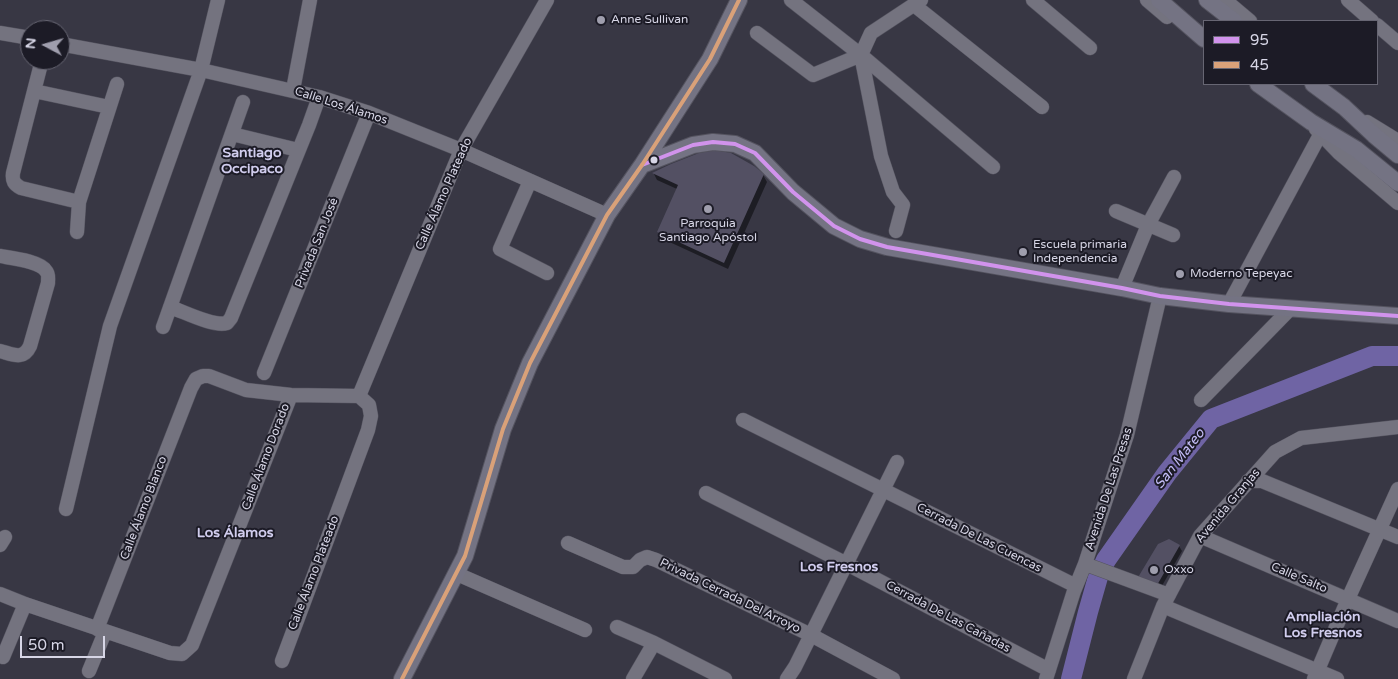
<!DOCTYPE html>
<meta charset="utf-8">
<style>
body{margin:0}
#map{position:relative;width:1398px;height:679px;overflow:hidden;background:#383744;font-family:"Varela Round",sans-serif}
canvas{display:block}
.legend{position:absolute;left:1203px;top:20px;width:175px;height:65px;box-sizing:border-box;background:#1c1b26;border:1px solid #676673;margin:0;padding:6px 9px;list-style:none;font-size:15px;color:#d7d6e6}
.legend li{display:flex;align-items:center;gap:10px;height:25px}
.legend b{width:25px;border:1px solid #676673}
.north{position:absolute;left:20px;top:20px;width:50px;height:50px;box-sizing:border-box;background:#1c1b26;border:1px solid #676673;border-radius:50%;rotate:276deg;font-size:14px;font-weight:700;line-height:20px;text-align:center;color:#d7d6e6}
.north::after{content:'';display:block;margin:auto;width:18px;height:22px;background:#9f9ead;clip-path:polygon(50% 0,100% 100%,50% 72%,0 100%)}
.scale{position:absolute;left:20px;top:636px;width:85px;height:22px;box-sizing:border-box;border:2px solid #d7d6e6;border-top:0;padding-left:6px;font-size:15px;line-height:18px;white-space:nowrap;color:#d7d6e6;-webkit-text-stroke:4px #1c1b26;paint-order:stroke}
</style>
<div id="map">
<canvas width="1398" height="679"></canvas>
<ul class="legend">
<li><b style="height:6px;background:#d193ec"></b>95</li>
<li><b style="height:6px;background:#d9a179"></b>45</li>
</ul>
<div class="north">N</div>
<div class="scale">50 m</div>
</div>
<script>
const g = document.querySelector('canvas').getContext('2d');
g.lineJoin = 'round';
function fill(path, color) {
  g.fillStyle = color;
  g.fill(path, 'evenodd');
}
function trace(path, color, width, dash) {
  g.strokeStyle = color;
  g.lineWidth = width;
  g.lineCap = dash ? 'butt' : 'round';
  g.setLineDash(dash || []);
  g.stroke(path);
}
function drawText(font, color, halo, rows, align = 'center') {
  g.font = font + ' "Varela Round",sans-serif';
  g.lineWidth = 4;
  g.setLineDash([]);
  g.textBaseline = 'middle';
  g.strokeStyle = halo;
  g.fillStyle = color;
  for (const [text, x, y, turn = 0] of rows) {
    g.save();
    g.translate(x, y);
    g.rotate((+turn || 0) * Math.PI / 180);
    g.textAlign = isNaN(turn) ? turn : align;
    if (halo) g.strokeText(text, 0, 0);
    g.fillText(text, 0, 0);
    g.restore();
  }
}
const shadow = new Path2D(`
 M672,165l91,10 4,7 -39,87 -65,-30 -4,-7 18,-43 -20,-9 -3,-6z
 M1179,546l3,5 -23,40 -17,-7z`);
const river = new Path2D(`
 M1071,679l17,-67 10,-35 8,-17 61,-87 44,-54 161,-63h26`);
const building = new Path2D(`
 M715,150l16,3 23,13 10,8 -40,89 -67,-31 21,-47 -26,-12 19,-9 28,-11z
 M1169,539l11,6 -24,42 -19,-8 21,-35z`);
const minor = new Path2D(`
 M791,0l70,55 132,112
 M1033,0l57,48
 M1147,0l20,17
 M1225,0l25,21
 M1348,0l24,21
 M914,5l128,102
 M1377,25l21,18
 M0,33l30,5
 M757,33l56,42 48,-20
 M60,44l141,26 118,27 50,16 92,37 146,65
 M42,60l-29,113c-1,8 1,11 8,15l58,14
 M293,90l17,-90
 M34,91l75,16
 M1367,122l31,19
 M1316,129l23,24 59,50
 M232,134l66,16
 M530,181l-30,68 47,24
 M1116,211l57,24
 M896,231l7,-26 -10,-13 -12,-36 -20,-101 10,-22 50,-33
 M77,232l2,-30 38,-118
 M0,256c11,2 40,5 46,15 3,3 2,7 2,12l-18,63c-7,15 -18,8 -30,5
 M1122,288l26,-63 26,-48
 M1229,304l92,-171
 M170,307c15,5 43,20 57,16l4,-5 78,-193 10,-28
 M163,327l80,-225
 M264,373l105,-260
 M359,396l102,-246 86,-150
 M1201,400l90,-92
 M743,420l333,166
 M1248,481h14l136,56
 M706,493l141,71 202,106
 M66,509l44,-183 91,-256 17,-70
 M1200,536l198,85
 M568,543l55,24h10l7,-7 7,-3 9,3 155,75 82,44
 M0,545l5,-8
 M1085,564l84,31
 M457,574l128,56
 M0,594l25,10 145,49 12,1 10,-9 99,-250
 M1163,606l174,73
 M617,627l37,16 71,36
 M97,629l94,-241 5,-9 7,-3h6l37,14 45,5 68,1 10,9 2,11 -3,14 -86,231
 M3,657l22,-53
 M89,671l16,-39
 M633,679l21,-36
 M787,679l8,-12 102,-205
 M1046,679l28,-88 11,-27 42,-129 33,-139
 M1134,679l29,-73 37,-70 75,-84 26,-14 97,-11
 M1314,679l34,-80 50,-110`);
const major = new Path2D(`
 M1159,0l45,39
 M1207,0l27,21
 M1258,84l53,38 45,27 42,34
 M1313,84l31,23 30,28 24,20
 M642,165l51,-20 20,-3 22,2 20,9 38,39 41,34 26,13 27,8 235,41 38,8 69,8 169,12
 M402,679l63,-123 38,-127 27,-66 77,-148 35,-50 68,-106 29,-59`);
const bus1 = new Path2D(`
 M642,165l51,-20 20,-3 22,2 20,9 38,39 41,34 26,13 27,8 235,41 38,8 69,8 169,12`);
const bus2 = new Path2D(`
 M402,679l63,-123 38,-127 27,-66 77,-148 35,-50 68,-106 29,-59`);
const markers = [
 [601,20,5,"#9f9ead"],
 [654,160,4.5,"#d7d6e6"],
 [708,209,5,"#9f9ead"],
 [1023,252,5,"#9f9ead"],
 [1180,274,5,"#9f9ead"],
 [1154,570,5,"#9f9ead"]
];
const poiNames = [
 ["Anne Sullivan",611,20],
 ["Parroquia",708,224,"center"],
 ["Santiago Apóstol",708,238,"center"],
 ["Escuela primaria",1033,245],
 ["Independencia",1033,259],
 ["Moderno Tepeyac",1190,274],
 ["Oxxo",1164,570]
];
const streetNames = [
 ["Calle Los Álamos",341,106,18],
 ["Calle Álamo Plateado",444,194,-66],
 ["Privada San José",317,243,-68],
 ["Calle Álamo Dorado",266,457,-69],
 ["Avenida De Las Presas",1109,489,-72],
 ["Avenida Granjas",1228,506,-50],
 ["Calle Álamo Blanco",144,508,-69],
 ["Cerrada De Las Cuencas",979,538,27],
 ["Calle Álamo Plateado",314,573,-69],
 ["Calle Salto",1299,578,23],
 ["Privada Cerrada Del Arroyo",730,596,26],
 ["Cerrada De Las Cañadas",948,617,28]
];
const neighbourhoodNames = [
 ["Santiago",252,153],
 ["Occipaco",252,169],
 ["Los Álamos",235,533],
 ["Los Fresnos",839,567],
 ["Ampliación",1323,617],
 ["Los Fresnos",1323,633]
];
const waterNames = [
 ["San Mateo",1180,459,-52]
];
fill(shadow, '#0007');
trace(river, '#6f64a4', 20);
fill(building, '#535063');
trace(minor, '#54535f', 15);
trace(major, '#54535f', 18);
trace(minor, '#74737f', 14);
trace(major, '#747383', 16);
trace(bus1, '#d193ec', 4);
trace(bus2, '#d9a179', 4);
for (const [x, y, r, color] of markers) {
  const dot = new Path2D();
  dot.arc(x, y, r, 0, 2 * Math.PI);
  g.fillStyle = color;
  g.fill(dot);
  trace(dot, '#1c1b26', 2);
}
drawText('12px', '#d7d6e6', '#1c1b26', poiNames, 'left');
drawText('12px', '#d7d6e6', '#1c1b26', streetNames);
drawText('bold 14px', '#d1cdee', '#1c1b26', neighbourhoodNames);
drawText('italic 14px', '#c3bcf6', '#1c1b26', waterNames);
</script>
